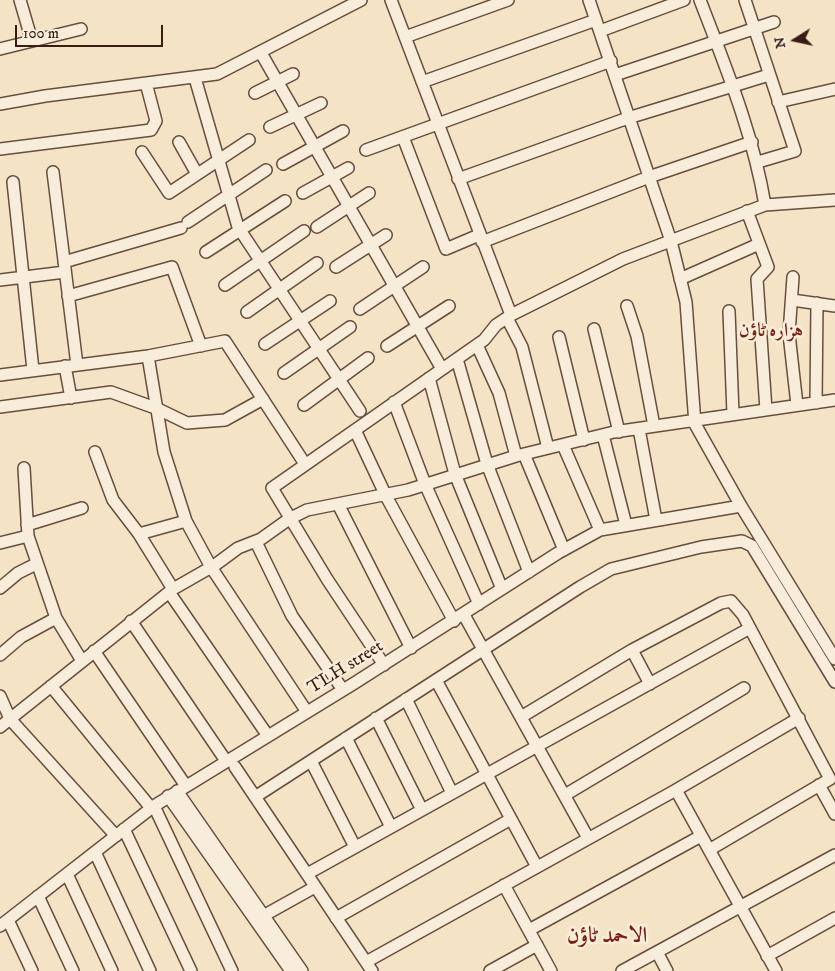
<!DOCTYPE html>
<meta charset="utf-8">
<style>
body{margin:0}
#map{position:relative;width:835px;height:971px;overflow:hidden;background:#f5e3c6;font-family:"IM FELL DW Pica",serif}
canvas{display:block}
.north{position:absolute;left:770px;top:15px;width:50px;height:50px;-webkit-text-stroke:4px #f8edda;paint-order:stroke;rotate:260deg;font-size:14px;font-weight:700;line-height:20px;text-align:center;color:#381c11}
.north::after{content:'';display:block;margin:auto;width:18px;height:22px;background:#381c11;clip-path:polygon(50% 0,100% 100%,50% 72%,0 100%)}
.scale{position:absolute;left:15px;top:25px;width:148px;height:22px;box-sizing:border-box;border:2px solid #381c11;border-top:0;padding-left:6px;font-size:15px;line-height:18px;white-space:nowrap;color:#381c11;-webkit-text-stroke:4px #f8edda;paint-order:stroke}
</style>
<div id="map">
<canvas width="835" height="971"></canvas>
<div class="north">N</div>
<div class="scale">100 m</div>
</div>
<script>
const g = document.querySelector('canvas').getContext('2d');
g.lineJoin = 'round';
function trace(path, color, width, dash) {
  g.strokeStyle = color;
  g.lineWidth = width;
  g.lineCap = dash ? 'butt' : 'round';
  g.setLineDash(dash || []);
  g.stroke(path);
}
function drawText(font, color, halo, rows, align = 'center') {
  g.font = font + ' "IM FELL DW Pica",Amiri,serif';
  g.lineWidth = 5;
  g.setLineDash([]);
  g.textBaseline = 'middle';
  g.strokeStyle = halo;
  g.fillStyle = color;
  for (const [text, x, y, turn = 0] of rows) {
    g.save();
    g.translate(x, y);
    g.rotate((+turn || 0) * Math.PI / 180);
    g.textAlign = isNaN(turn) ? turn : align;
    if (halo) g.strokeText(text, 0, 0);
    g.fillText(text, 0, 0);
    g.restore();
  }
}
const minor = new Path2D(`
 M20,0l12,41
 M391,0l120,315
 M589,0l82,241 15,61 9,122 46,82 94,153
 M700,0c26,68 53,133 65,205
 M745,0l50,151 -37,11
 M600,31l84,-31
 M405,37l103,-37
 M0,49l81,-20
 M261,53l181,316
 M615,75l159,-53
 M195,78l43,149 122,184
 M422,82l174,-62
 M255,93l38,-19
 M778,102l57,-13
 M0,104l45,-8 172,-22 144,-74
 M270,127l51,-24
 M403,137l43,112 33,-14
 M179,142l18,32
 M0,149l151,-19 5,-9 -10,-38
 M366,150l245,-89
 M142,152l27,41 80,-53
 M283,164l60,-33
 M53,172l24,193
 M458,179l170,-61 141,-43
 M13,182l20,188
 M303,193l45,-25
 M747,211l21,56 -11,12 9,131
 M188,222l78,-52
 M317,227l52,-34
 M482,242l167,-65 103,-35
 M206,252l79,-51
 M64,262l117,-34
 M336,267l50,-32
 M793,277l-4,57 8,71
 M680,279l79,-35
 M0,280l65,-8
 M225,285l79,-54
 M68,296l104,-29 29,79
 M792,300l43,6
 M627,306l10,30 17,90
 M360,309l63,-42
 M729,311l4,103
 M247,312l70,-49
 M507,318l15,29 26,101
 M594,329l25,103
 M559,337l25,103
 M265,344l65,-43
 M477,345l22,48 17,63
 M387,346l62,-40
 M148,356l16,96 22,69 25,46 96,145
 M457,359l30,105 42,108
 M65,366l6,32
 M284,373l66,-46
 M0,375l148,-19 77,-15 80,123
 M429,378l26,96 47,115
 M394,402l31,82 54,120
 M816,403l1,-100
 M304,405l64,-47
 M0,407l111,-15 47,17 29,14 38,-3 38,-21
 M639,429l17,91
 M355,430l31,66 68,125
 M603,435l23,90
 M563,445l37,85
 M95,452l18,48 26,34 34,55
 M524,454l40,96
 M24,468l4,68 28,82 26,43
 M339,506l72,142
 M27,525l55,-17
 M139,534l47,-13
 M256,542l36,74 51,74
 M0,543l28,-7
 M0,588l18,-15 18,-9
 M169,592l99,144
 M464,615l124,223
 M131,621l95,140
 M632,650l18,34
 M94,651l92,135
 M0,655l21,-18 35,-19
 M384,665l-57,-86 -55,-91 212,-148 12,-15 15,-10 112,-56 142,-54 70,-5
 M436,680l101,187
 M51,686l100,122
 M0,696l10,23 106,117
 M406,699l46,94
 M521,717l111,-67 89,-47 10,-2 12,14 87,164 -121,71
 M376,718l46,92
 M0,727l173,-138 42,-24 23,-17 23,-9 28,-20 18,-9 101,-20 108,-34 98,-24 221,-32
 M346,738l45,89
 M311,761l44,86
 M235,767l137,204
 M819,785l16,29
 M676,790l100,181
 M177,791l125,180
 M565,795l179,-107
 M168,796l123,175
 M255,797l325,-210 31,-18 90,-22 41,-6 10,5 83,136
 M154,806l78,165
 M124,829l67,142
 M95,852l55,119
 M67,874l45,97
 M307,874l443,-246
 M504,885l47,86
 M38,896l35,75
 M263,916l52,-29
 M336,918l175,-99
 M8,920l24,51
 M0,926l154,-120 199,-122 205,-131 42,-23 141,-24
 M529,930l172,-94
 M657,952l10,19
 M767,956l68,-38
 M366,962l310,-172 123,-72
 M490,971l47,-26
 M622,971l213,-116`);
const streetNames = [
 ["TLH street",346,668,-32]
];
const neighbourhoodNames = [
 ["ہزارہ ٹاؤن",771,332]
];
const districtNames = [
 ["الاحمد ٹاؤن",607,937]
];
trace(minor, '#674e3e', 14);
trace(minor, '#f8edda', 11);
drawText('18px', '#381c11', '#f8edda', streetNames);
drawText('bold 19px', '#7a1f14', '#f8edda', neighbourhoodNames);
drawText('bold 22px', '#7a1f14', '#f8edda', districtNames);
</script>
